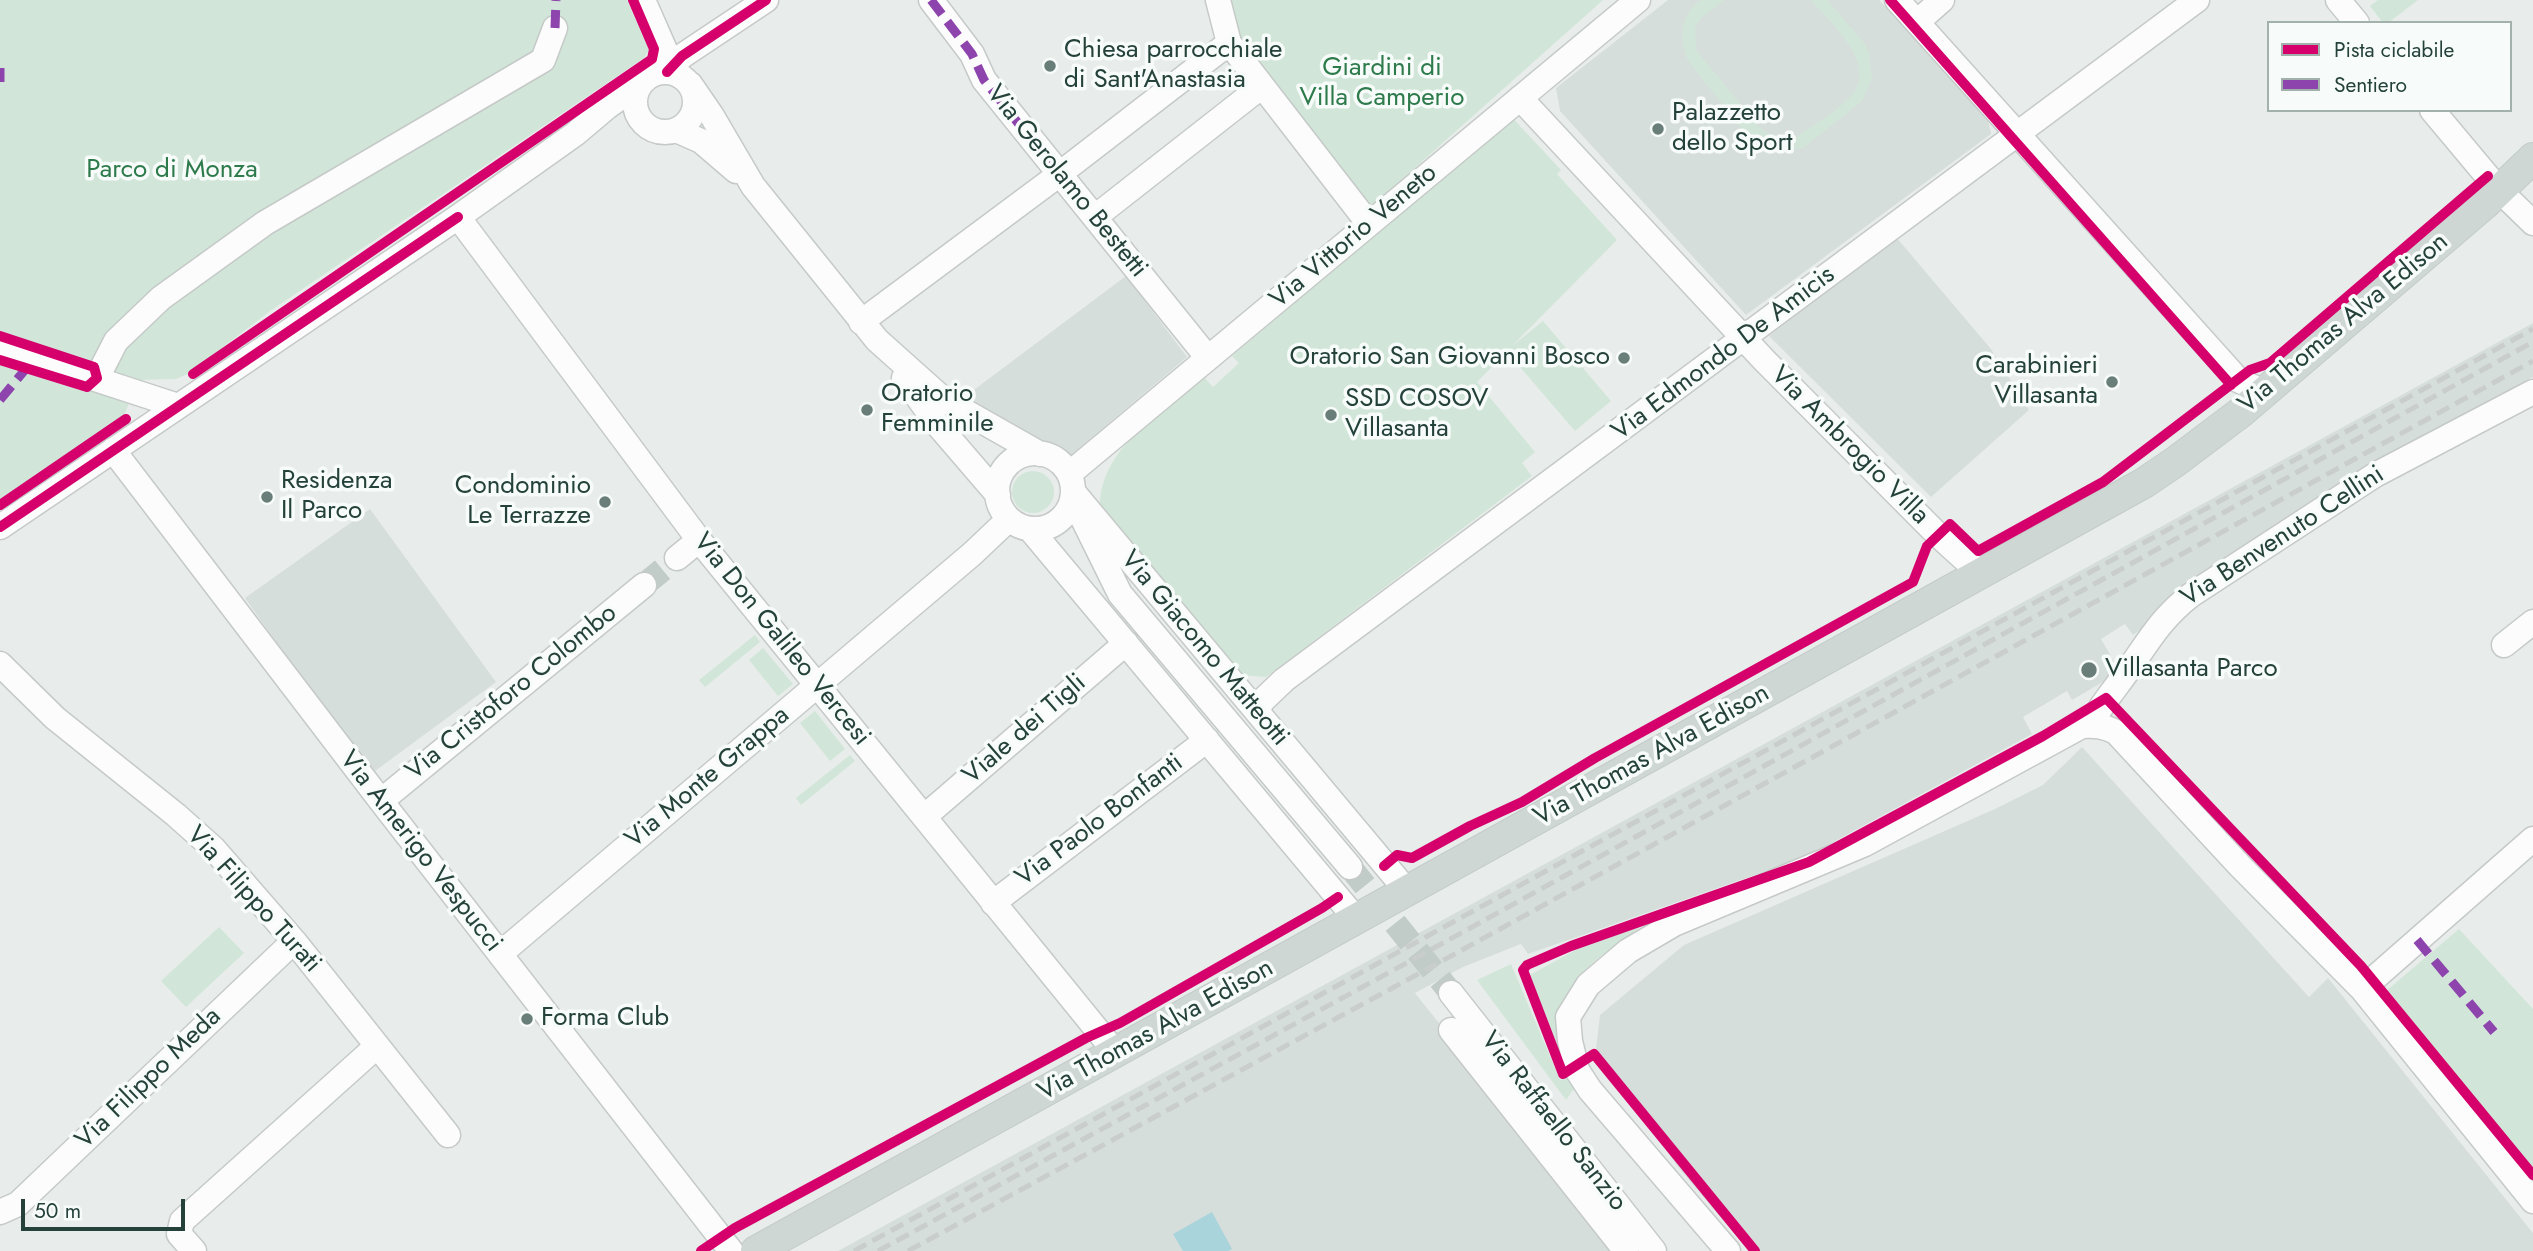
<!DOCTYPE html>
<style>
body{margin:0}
#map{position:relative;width:2533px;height:1251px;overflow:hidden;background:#e8edeb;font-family:Jost,sans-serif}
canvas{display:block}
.legend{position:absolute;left:2267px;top:21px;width:245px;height:91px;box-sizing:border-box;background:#f7fbf9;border:2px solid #a3b1ad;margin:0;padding:9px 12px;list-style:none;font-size:21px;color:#24423a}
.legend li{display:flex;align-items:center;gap:14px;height:35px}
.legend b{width:35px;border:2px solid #a3b1ad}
.scale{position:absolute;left:21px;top:1199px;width:164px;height:32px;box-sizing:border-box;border:4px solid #24423a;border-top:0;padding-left:9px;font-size:21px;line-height:24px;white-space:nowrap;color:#24423a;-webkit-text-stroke:5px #f7fbf9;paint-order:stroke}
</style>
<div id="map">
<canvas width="2533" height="1251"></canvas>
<ul class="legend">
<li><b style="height:9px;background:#d6006c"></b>Pista ciclabile</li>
<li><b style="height:9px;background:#8e44ad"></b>Sentiero</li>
</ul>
<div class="scale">50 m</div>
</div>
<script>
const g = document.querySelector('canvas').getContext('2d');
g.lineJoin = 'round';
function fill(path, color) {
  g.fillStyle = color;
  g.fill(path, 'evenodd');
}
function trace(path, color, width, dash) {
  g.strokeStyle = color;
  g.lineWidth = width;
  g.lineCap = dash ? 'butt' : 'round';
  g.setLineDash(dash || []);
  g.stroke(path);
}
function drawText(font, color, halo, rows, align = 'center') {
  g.font = font + ' Jost,sans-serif';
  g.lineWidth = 7;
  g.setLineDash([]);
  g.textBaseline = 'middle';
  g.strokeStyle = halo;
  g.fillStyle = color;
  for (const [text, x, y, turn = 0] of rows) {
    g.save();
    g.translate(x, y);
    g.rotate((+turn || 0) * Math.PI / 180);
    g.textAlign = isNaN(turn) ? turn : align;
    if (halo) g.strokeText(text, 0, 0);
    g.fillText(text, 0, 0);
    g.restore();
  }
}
const built = new Path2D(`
 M1668,0h211l108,115 4,19 -245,181 -186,-204 -4,-23z
 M1896,237l95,112 38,61 -98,87 -162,-161z
 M1126,276l61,81 -117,99 -14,-11 -25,-9 -45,-25 -19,-16z
 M2533,323v54l-163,91 -237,167 -8,-11 -24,15 19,33 -48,28 -5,-9 -44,26 9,17 -228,124 -276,96 -7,-10 -58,23 -48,26 206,258h-783z
 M370,509l126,173 -121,89 -65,-81 -65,-92z
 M2082,747l227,250 19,-19 205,255v18h-784l-71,-84 -82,-118 4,-34 84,-70 311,-136 48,-24z`);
const green = new Path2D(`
 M0,0h627l22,50 -5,8 -374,253 -82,63 -12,5 -38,1 -14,36 -124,85z
 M1230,0h373l-232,207 -147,-193z
 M1701,0h23l-25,20 -4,8 1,22 63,77 10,7 25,5c18,-14 41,-26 57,-43 29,-31 -21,-74 -40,-96h16l38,44 4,10 3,25 -10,22 -59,47 -14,2 -11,-2 -30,-12 -59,-74c-11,-23 -9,-47 12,-62z
 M2378,0h40l-30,23h-5l-13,-17z
 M1507,112l54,58 -4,4 60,66 -105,106 31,-25 68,80 -36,30 -68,-79 -30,30 58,70 -13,11 10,13 -266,201 -24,-2 -142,-166c-2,-60 63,-98 104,-132l9,10 26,-24 -7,-7 128,-109z
 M1012 492a21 21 0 1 1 42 0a21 21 0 1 1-42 0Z
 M755,635l5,7 -55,45 -6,-7z
 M763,648l30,36 -15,12 -29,-36z
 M815,711l30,38 -15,12 -30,-38z
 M850,755l5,6 -54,44 -5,-7z
 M1643,925c-31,23 -73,47 -84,88 -3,10 -2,23 -3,33l-26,-71 51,-28z
 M219,927l25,26 -58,54 -25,-26z
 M2459,929l74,80v164l-147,-182z
 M1511,964l49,116 11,-4 6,9 -11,15 -89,-120z`);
const water = new Path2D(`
 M1212,1212l20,37 -4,2h-45l-10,-17z`);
const minorTunnel = new Path2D(`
 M644,585l33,-27
 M1350,867l101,126`);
const minor = new Path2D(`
 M643,0l22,50 2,22
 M931,0l41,54 12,26 224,278
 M1218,0l11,43
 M1897,0l335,373 6,7 26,12
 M2338,0l19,23
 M1917,22l25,-22
 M635 102a30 30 0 1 1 60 0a30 30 0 1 1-60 0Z
 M667,72l15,-16 84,-56
 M690,84l22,32 41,70 124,154 66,59 97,55
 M1520,98l244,262 174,175 43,39
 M2432,110l67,80 34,33
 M676,130l25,11 35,30
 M458,217l241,323 417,513
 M1095,217l167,-131
 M861,322l188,-140 180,-139 140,181
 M0,348l178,58
 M97,378l19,-37 45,-43 104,-75 278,-163 12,-32
 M904,378l33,46 61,71
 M113,450l268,351 350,450
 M997 491a38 38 0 1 1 76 0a38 38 0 1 1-76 0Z
 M1069,474l569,-474
 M1074,493l333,398
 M1080,513l40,81 230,273
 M0,527l458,-310 117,-83 32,-27 38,-27
 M1030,529l326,390
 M677,558l22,-18
 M2504,645l29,-23
 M0,664l55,54 121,97 38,34 80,92 154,194
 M1258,713l3,-11 23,-22 913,-680
 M2091,725c7,-16 17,-27 27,-41 26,-34 38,-62 73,-89l184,-120 158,-83
 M381,801l263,-216
 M924,817l202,-174
 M993,903l214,-163
 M500,954l472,-400 37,-35
 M2362,989l171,-150
 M1451,993l203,258
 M1451,1030l175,221
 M0,1212l18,-8 276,-263
 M194,1251l-15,-17 3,-13 194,-174
 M1728,1251l-138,-161 -13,-20 -7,-29 -2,-24 20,-32 40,-34 46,-27 191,-80 217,-118c13,-1 22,0 34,6l124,134 122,123 171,212`);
const major = new Path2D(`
 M756,1251l1388,-768 31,-21 65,-49 248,-212 45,-43`);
const rail = new Path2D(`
 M854,1251l1679,-922
 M878,1251l545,-297 1110,-612
 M908,1251l523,-284 1102,-606`);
const quiet = new Path2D(`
 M931,0l41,54 12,26 75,95
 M555,28l1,-28
 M0,68v14
 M0,400l34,-41
 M2417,940l77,92`);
const cycleway = new Path2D(`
 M1890,0l341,385
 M667,72l15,-16 84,-56
 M0,336l94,31 3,11 -10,9 -87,-27
 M193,374l459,-315 2,-10 -21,-49
 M0,505l126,-86
 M0,527l458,-310
 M1384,866l13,-11 15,3 58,-32 52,-24 73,-44 318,-176 14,-36 23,-22 28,27 125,-69 147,-112 20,-7 218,-187
 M701,1251l34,-23 351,-190 34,-15 202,-115 16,-11
 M1755,1251l-161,-197 -31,20 -40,-104 4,-5 44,-19 238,-84 234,-126 63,-38 255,268 172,209`);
const markers = [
 [1050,66,7,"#697e78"],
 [1658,129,7,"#697e78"],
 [1624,358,7,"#697e78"],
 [2112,382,7,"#697e78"],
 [867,410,7,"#697e78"],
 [1331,415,7,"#697e78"],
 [267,497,7,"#697e78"],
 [605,502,7,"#697e78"],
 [2089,670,9,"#697e78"],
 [527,1019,7,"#697e78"]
];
const poiNames = [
 ["Chiesa parrocchiale",1064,51],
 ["di Sant'Anastasia",1064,81],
 ["Palazzetto",1672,114],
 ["dello Sport",1672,144],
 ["Oratorio San Giovanni Bosco",1610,358,"right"],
 ["Carabinieri",2098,367,"right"],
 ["Villasanta",2098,397,"right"],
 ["Oratorio",881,395],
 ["Femminile",881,425],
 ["SSD COSOV",1345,400],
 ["Villasanta",1345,430],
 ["Residenza",281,482],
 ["Il Parco",281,512],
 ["Condominio",591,487,"right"],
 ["Le Terrazze",591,517,"right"],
 ["Villasanta Parco",2105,670],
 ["Forma Club",541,1019]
];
const parkNames = [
 ["Giardini di",1382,69],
 ["Villa Camperio",1382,99],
 ["Parco di Monza",172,171]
];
const streetNames = [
 ["Via Gerolamo Bestetti",1066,182,51],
 ["Via Vittorio Veneto",1354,237,-40],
 ["Via Thomas Alva Edison",2344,324,-40],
 ["Via Edmondo De Amicis",1724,354,-37],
 ["Via Ambrogio Villa",1849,446,45],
 ["Via Benvenuto Cellini",2283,537,-33],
 ["Via Don Galileo Vercesi",781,640,51],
 ["Via Giacomo Matteotti",1204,649,50],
 ["Via Cristoforo Colombo",512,693,-39],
 ["Viale dei Tigli",1025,730,-41],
 ["Via Thomas Alva Edison",1652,756,-29],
 ["Via Monte Grappa",708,778,-40],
 ["Via Paolo Bonfanti",1100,821,-37],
 ["Via Amerigo Vespucci",420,852,52],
 ["Via Filippo Turati",253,900,48],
 ["Via Thomas Alva Edison",1156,1031,-29],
 ["Via Filippo Meda",149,1079,-44],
 ["Via Raffaello Sanzio",1553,1122,52]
];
fill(built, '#d6dedb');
fill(green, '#d1e6d8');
fill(water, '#a9d4db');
trace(minorTunnel, '#c1cbc8', 24, [24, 12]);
trace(minor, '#c5cac8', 27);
trace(major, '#c3ccc9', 32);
trace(minor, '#fcfcfc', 24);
trace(major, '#cfd7d5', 30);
trace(rail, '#c9cdcc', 5, [14, 7]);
trace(quiet, '#8e44ad', 9, [18, 9]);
trace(cycleway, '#d6006c', 10);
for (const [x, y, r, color] of markers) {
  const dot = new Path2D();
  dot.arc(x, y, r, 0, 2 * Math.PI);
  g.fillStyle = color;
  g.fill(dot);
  trace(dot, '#f7fbf9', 2.5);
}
drawText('26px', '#24423a', '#f7fbf9', poiNames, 'left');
drawText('26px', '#2d7a4b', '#f7fbf9', parkNames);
drawText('26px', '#24423a', '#f7fbf9', streetNames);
</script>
